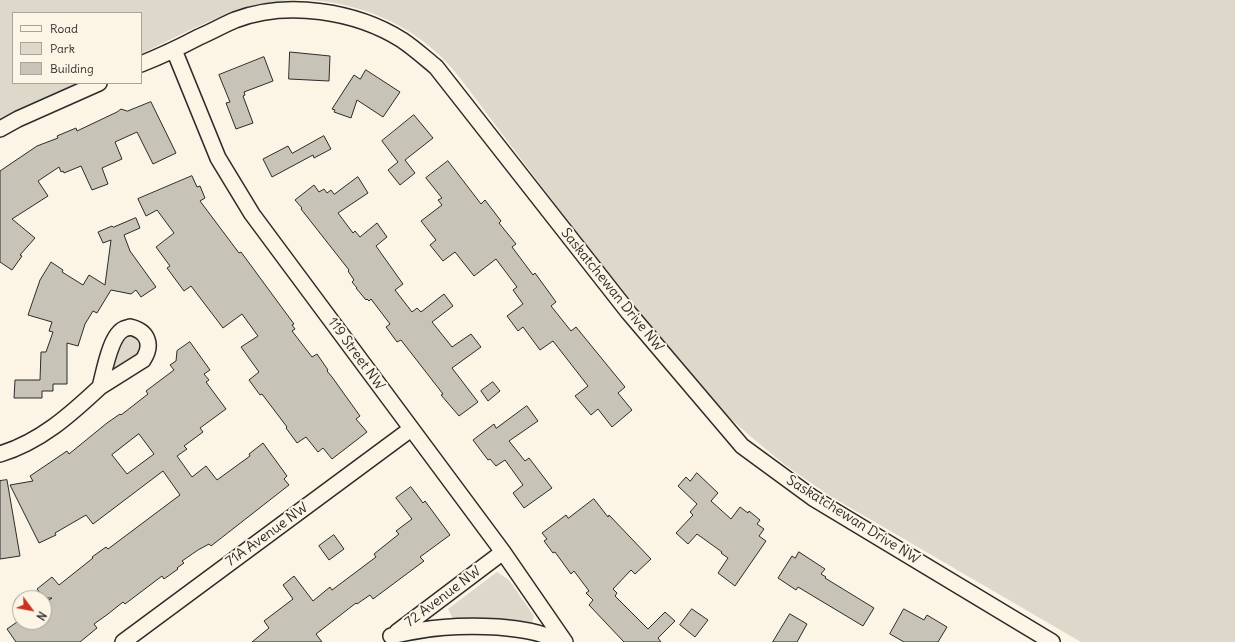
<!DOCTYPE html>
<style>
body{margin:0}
#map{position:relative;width:1235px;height:642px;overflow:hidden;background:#fcf5e5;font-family:Delius,sans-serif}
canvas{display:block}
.legend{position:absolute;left:12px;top:12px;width:130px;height:72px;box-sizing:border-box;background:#fcf5e5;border:1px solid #a8a49b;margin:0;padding:5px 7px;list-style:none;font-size:12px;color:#2b2b2b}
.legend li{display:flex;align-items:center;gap:8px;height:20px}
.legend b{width:20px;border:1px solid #a8a49b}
.north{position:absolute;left:12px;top:590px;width:40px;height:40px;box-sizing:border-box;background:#fcf5e5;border:1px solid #a8a49b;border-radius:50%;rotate:122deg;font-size:11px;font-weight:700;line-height:16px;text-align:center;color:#2b2b2b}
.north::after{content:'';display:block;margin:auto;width:14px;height:18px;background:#c8321e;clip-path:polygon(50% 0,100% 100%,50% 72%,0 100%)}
</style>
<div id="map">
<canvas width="1235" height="642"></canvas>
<ul class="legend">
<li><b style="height:5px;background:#fcf5e5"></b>Road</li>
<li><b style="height:11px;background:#ded8ca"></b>Park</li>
<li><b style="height:11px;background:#c8c3b7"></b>Building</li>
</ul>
<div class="north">N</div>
</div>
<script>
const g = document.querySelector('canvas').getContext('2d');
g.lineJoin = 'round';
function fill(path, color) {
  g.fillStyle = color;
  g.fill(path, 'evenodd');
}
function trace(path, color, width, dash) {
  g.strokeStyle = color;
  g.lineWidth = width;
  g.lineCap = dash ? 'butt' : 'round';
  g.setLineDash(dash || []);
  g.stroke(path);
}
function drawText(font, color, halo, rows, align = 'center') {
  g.font = font + ' Delius,sans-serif';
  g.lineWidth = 4;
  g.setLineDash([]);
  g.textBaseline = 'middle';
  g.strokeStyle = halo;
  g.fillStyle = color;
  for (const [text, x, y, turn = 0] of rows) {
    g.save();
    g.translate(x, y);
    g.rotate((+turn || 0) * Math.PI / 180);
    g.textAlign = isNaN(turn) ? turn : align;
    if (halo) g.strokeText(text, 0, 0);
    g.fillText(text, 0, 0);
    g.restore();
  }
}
const green = new Path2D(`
 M0,0h299c-59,1 -106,29 -158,54v-41h-128v70h65l-78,35z
 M309,0h926v642h-154l-251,-146 -45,-31 -35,-29 -30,-27 -68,-76 -192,-255c-37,-48 -91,-74 -151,-78z
 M127,334l6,1 8,11 -1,5 -23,17 -4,-2 5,-24z
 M497,572l12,8 25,36 -2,6 -39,-3h-40l-5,-10z`);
const building = new Path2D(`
 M290,52l40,4 -1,25 -40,-2z
 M264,57l9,24 -29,11 1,3 -2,1 10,27 -17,6 -10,-26 4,-1 -11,-27z
 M366,70l34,22 -17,25 -26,-17 -6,18 -17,-6 1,-2 -3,-1 22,-34 6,4z
 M151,102l25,51 -23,11 -16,-32 -22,10 7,17 -20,9 6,16 -16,6 -11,-24 -17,7 -1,-2 -2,1 -2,-5 -21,14 10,15 -36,23 23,19 -15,17 2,1 -10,14 -12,-8v-91l37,-25 21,-8 -1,-2 19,-8 1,3 40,-19 4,-3 6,2z
 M414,115l19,23 -28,22 10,13 -15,12 -12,-15 10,-8 -16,-21z
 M324,136l7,13 -17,9 -1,-3 -41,22 -9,-18 25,-13 4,7z
 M448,161l33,43 4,-4 16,21 -2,2 17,21 -4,3 21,28 2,-2 21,29 -5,4 20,25 5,-4 49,60 -7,6 14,17 -20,17 -14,-18 -7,6 -16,-19 13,-10 -35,-45 -13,9 -17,-23 -5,4 -11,-15 16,-12 -10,-14 4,-3 -21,-28 -22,17 -19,-24 -12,9 -13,-16 6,-5 -15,-19 21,-16 -4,-5 4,-2 -16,-20z
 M192,176l5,11 3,-1 5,12 -5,3 39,52 2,-1 53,72 -2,1 3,4 -3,2 20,26 5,-3 11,16 -1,1 5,6 28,39 -4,3 11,13 -35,27 -9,-11 -5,4 -12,-15 -9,6 -11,-15 1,-1 -25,-33 -2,1 -11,-15 10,-8 -18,-25 17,-11 -16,-22 -19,14 -32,-42 -7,5 -17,-23 3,-2 -14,-19 18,-14 -17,-23 -11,6 -8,-17z
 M358,177l10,16 -30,20 15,20 2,-2 5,6 17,-14 10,14 -11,9 27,38 -8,6 17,22 5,-4 4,4 23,-18 9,12 -21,16 20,25 19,-13 10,13 -29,21 26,34 -19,14 -18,-21 2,-1 -42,-54 -4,2 -11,-15 4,-3 -19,-25 -2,2 -2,-2 -1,1 -10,-12h1l-5,-6 2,-2 -6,-9 1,-1 -48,-61 1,-1 -7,-8 19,-15 5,7 5,-3 3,4 4,-3 3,4z
 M136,218l4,10 -16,7 6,16 26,36 -15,10 -5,-7 -5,4 -20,-4 -14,23 -4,-2 -8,13 -7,22 -11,-3v41h-14v7h-11v7h-28l1,-18h25l1,-28h5l7,-20 -4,-1 3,-9 -24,-7 12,-35 11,-18 12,8 -1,2 21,13 6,-10 16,10 6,-45 -8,3 -5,-11 14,-6 1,1z
 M190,342l20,28 -6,4 5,6 -3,2 20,27 -26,19 3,4 -19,14 3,3 -10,7 15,21 14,-11 11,14 33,-24 -1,-2 14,-11 24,33 -3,3 5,6 -78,61 -2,-2 -11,6 -16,11 2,2 -7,5 1,1 -14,10 -2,-3 -37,28 -2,-2 -15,12 -14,10 3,4 -17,14h-64l-9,-13 10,-7h27v-19l8,-5h-10l1,-1 -6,-8 15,-12 7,8 34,-27 -1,-1 14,-10 2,2 72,-54 -17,-24 -70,53 -7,-9 -31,18 1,2 -17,8 -29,-58 23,-4 -3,-5 37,-25 2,3 38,-31 13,-9 1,1 27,-21 -2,-3 28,-21 -4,-5 6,-4 1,-10zM139,434l15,20 -27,20 -15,-19z
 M493,382l7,9 -12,10 -7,-10z
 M527,406l11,15 -29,20 16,20 4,-3 23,30 -28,20 -11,-15 10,-8 -18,-25 -9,6 -6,-7 -2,1 -15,-20 21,-16 2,4z
 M697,473l21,20 -7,8 20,18 9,-12 8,6 1,-2 11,9 -3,4 7,5 -5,7 7,5 -31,45 -17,-13 10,-15 -7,-5 1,-1 -25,-18 -9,10 -12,-11 17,-18 -3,-3 7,-8 -19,-18 8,-9 4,4z
 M7,480l13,76 -20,3v-78z
 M411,487l12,16 2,-2 25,34 -30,22 4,4 -51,38 -3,-4 -13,9 -1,-1 -40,31 6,8h-70l17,-14 -5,-7 29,-22 -10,-14 11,-9 19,25 17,-14 2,3 44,-33 -2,-3 25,-20 -3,-3 16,-12 -16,-21z
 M594,499l14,18 1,-2 42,44 -16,15 -4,-4 -18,19 4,4 -2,3 33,33 17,-17 10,9 -17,17 3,4h-37l-35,-37 4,-5 -7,-7 3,-2 -15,-20 -3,3 -16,-22 -2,1 -9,-12 3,-2 -5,-6 24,-18 2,3z
 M334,535l10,14 -15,11 -10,-14z
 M799,552l26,17 -4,5 5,3 -1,1 49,30 -11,18 -65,-39 -2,3 -18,-12 14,-22 3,2z
 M692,609l16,11 -13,17 -15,-12z
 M904,609l20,11 3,-5 20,12 -9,15h-34l-14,-8z
 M790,614l17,10 -10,18h-24z`);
const minor = new Path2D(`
 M174,50l44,108 34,56 251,338 62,90
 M141,64c20,-8 39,-17 58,-27 12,-5 24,-12 36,-17 52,-20 121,-9 167,20 12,8 23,18 34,27l193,246 113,133 71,52 239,144
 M0,129l18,-10 81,-36
 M130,327c18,4 23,18 13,33l-43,27c4,-14 10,-52 24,-58 2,-1 4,-1 6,-2z
 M0,454c40,-12 70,-39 100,-67
 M397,632l106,-80
 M391,636c38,-9 68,-11 107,-9 21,2 42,4 62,15
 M123,642l288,-213`);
const streetNames = [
 ["Saskatchewan Drive NW",612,290,51],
 ["119 Street NW",356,354,54],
 ["Saskatchewan Drive NW",853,520,32],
 ["71A Avenue NW",267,535,-36],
 ["72 Avenue NW",443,597,-37]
];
fill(green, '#ded8ca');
fill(building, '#c8c3b7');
trace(building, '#2b2b2b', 1);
trace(minor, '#2b2b2b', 18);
trace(minor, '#fcf5e5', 15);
drawText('14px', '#2b2b2b', '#fcf5e5', streetNames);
</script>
